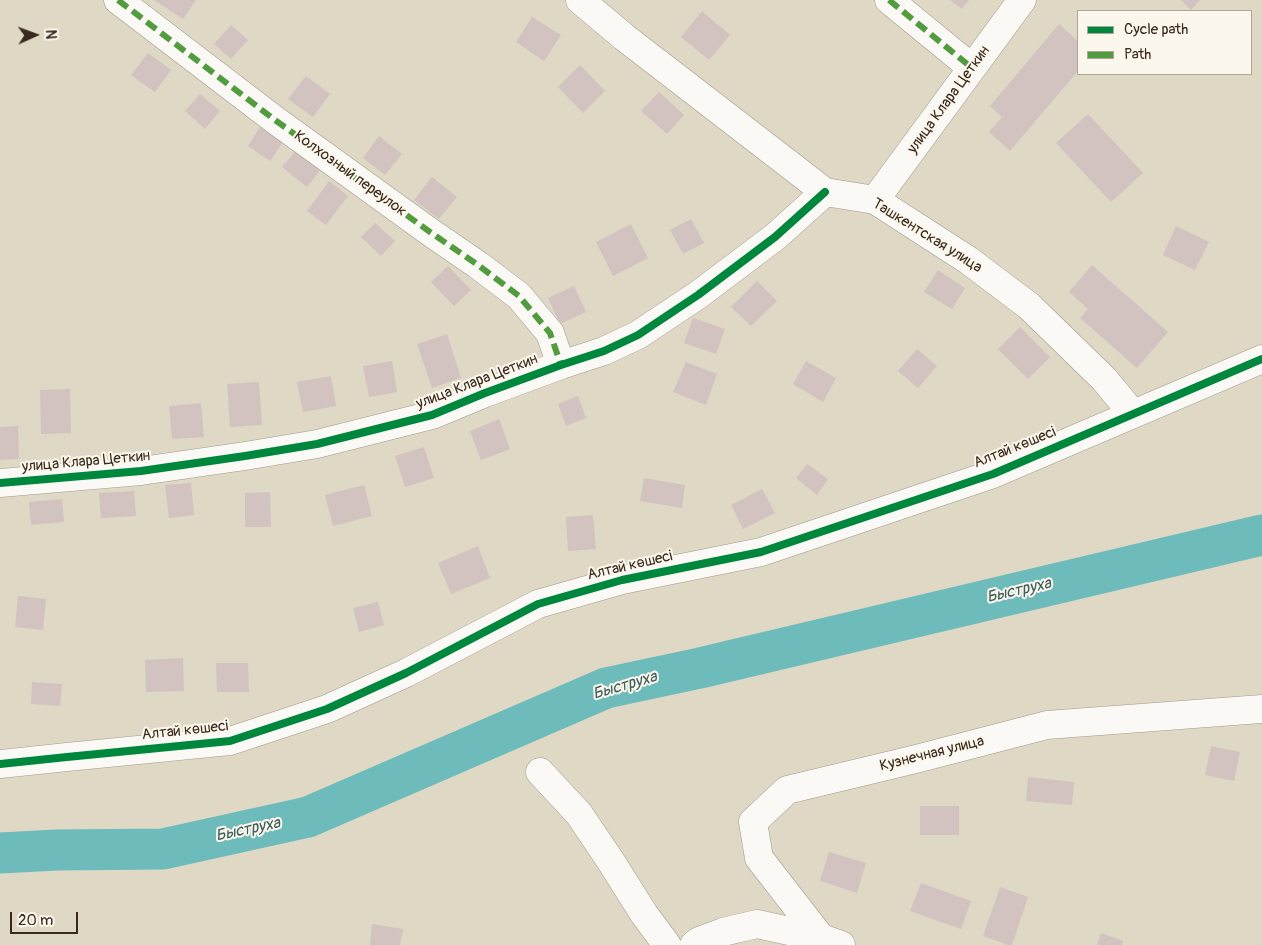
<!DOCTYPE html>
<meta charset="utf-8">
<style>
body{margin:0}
#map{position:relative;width:1262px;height:945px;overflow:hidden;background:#ded8c4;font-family:Pangolin,sans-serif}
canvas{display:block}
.legend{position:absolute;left:1077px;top:10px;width:175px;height:65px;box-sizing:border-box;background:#fbf7ec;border:1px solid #aea59a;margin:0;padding:6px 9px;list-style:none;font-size:15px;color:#3b2a1e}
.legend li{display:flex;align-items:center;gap:10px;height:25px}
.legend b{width:25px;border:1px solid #aea59a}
.north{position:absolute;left:10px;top:10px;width:50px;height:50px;-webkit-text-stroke:4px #fbf7ec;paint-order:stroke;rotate:88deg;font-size:14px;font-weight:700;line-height:20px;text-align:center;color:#3b2a1e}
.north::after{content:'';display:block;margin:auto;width:18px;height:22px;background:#3b2a1e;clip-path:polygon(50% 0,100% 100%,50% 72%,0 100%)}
.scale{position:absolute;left:10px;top:912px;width:68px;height:22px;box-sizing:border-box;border:2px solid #3b2a1e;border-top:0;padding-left:6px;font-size:15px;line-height:18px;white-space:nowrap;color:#3b2a1e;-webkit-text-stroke:4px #fbf7ec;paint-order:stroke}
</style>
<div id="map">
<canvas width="1262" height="945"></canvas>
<ul class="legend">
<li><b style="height:6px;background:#00873e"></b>Cycle path</li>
<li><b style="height:6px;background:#529c3f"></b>Path</li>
</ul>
<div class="north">N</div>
<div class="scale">20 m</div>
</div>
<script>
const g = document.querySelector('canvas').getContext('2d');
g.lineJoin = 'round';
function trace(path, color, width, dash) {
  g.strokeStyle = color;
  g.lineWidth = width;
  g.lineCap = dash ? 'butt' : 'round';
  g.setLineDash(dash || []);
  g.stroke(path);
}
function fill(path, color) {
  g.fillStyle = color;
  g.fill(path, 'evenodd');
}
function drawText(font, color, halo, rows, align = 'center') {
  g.font = font + ' Pangolin,sans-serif';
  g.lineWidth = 4;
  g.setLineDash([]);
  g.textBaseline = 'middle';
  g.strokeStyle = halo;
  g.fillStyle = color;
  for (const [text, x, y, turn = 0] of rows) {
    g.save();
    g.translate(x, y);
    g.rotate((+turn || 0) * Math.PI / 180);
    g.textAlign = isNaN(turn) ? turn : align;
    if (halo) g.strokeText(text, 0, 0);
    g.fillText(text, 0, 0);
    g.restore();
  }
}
const river = new Path2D(`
 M0,853l57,-3 106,-1 145,-32 298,-129 94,-20 562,-133`);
const building = new Path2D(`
 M154,0h42l-13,19z
 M950,0h19l-7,9z
 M1181,0h19l-9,10z
 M702,11l28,24 -21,25 -28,-23z
 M532,17l29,18 -17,26 -28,-19z
 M1059,24l19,17v30l-68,80 -21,-19 13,-15 -12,-11z
 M231,25l17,15 -17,19 -17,-15z
 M148,53l23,17 -16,22 -24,-17z
 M580,65l25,26 -22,22 -25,-26z
 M306,76l24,18 -17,23 -25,-18z
 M659,92l25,23 -17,19 -26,-23z
 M200,94l20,17 -15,18 -20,-18z
 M1088,114l55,59 -32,29 -55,-59z
 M260,127l23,15 -13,19 -22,-15z
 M379,136l23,18 -17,21 -22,-17z
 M298,148l24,20 -15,19 -25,-20z
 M432,177l25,20 -18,22 -25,-19z
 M329,181l19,15 -22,29 -19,-14z
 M691,219l13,24 -21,11 -13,-24z
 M375,223l20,18 -14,15 -20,-19z
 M631,224l17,34 -35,18 -17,-34z
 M1176,226l33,16 -14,28 -32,-15z
 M1092,265l76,67 -31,36 -57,-50 8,-9 -19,-17z
 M448,266l23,24 -17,16 -23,-24z
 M938,270l27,18 -13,21 -28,-17z
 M757,281l20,20 -26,25 -20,-19z
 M574,286l12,26 -26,12 -12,-26z
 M693,318l32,11 -9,25 -32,-11z
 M1020,327l30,30 -22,22 -30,-30z
 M447,334l14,44 -29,10 -15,-44z
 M917,349l20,17 -19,22 -20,-17z
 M392,361l5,31 -28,5 -6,-31z
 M806,361l30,17 -13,24 -30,-18z
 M686,362l31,12 -11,31 -33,-13z
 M331,376l5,30 -33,6 -6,-30z
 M259,382l3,43 -32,2 -3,-43z
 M70,389l1,44 -30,1 -1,-44z
 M578,396l8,22 -20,8 -8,-22z
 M201,403l3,34 -32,2 -3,-33z
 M499,419l11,30 -29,11 -11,-29z
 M18,426l1,33 -19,1v-33z
 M424,447l10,31 -29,9 -10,-31z
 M807,464l21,15 -11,16 -21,-17z
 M644,478l41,7 -3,23 -42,-7z
 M191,483l3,32 -25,3 -4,-33z
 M364,485l8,31 -39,10 -8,-31z
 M762,489l13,24 -32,16 -12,-24z
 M134,491l2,25 -35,2 -2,-25z
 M270,492l1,35h-26v-34z
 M62,499l2,23 -33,3 -2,-23z
 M593,515l3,34 -28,2 -2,-34z
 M478,546l12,32 -39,16 -13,-31z
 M18,596l28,3 -3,31 -28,-3z
 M378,602l6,23 -25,7 -6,-24z
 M183,658l1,33 -38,1 -1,-32z
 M216,663h32l1,29h-32z
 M32,682l30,2 -2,22 -29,-2z
 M1211,746l29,6 -6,29 -29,-6z
 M1028,777l46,5 -2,23 -46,-4z
 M920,806h39v29h-39z
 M829,852l37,11 -9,30 -37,-12z
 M921,883l50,18 -10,28 -51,-18z
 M1000,887l28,10 -16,48h-4l-25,-9z
 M372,924l31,5 -3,16h-30z
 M1101,933l22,8 -1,4h-25z`);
const minor = new Path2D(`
 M118,0l157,120 155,112 48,33 41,31 31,37 11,32
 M580,0l44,37 201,155 50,8 93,60 61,46 75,73 29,35
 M889,0l83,68
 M875,200l147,-200
 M0,483l141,-12 104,-15 72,-12 115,-29 53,-22 76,-28 43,-14 34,-16 60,-40 77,-58 50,-45
 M0,764l67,-7 163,-16 97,-32 79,-36 132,-69 84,-24 139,-28 232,-78 269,-115
 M540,772l39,42 31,46 34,54 23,31
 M821,938l-62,-80 -6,-36 34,-32 129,-31 131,-34 215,-16
 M694,945l5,-4 24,-9 34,-8 64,14 20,7`);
const quiet = new Path2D(`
 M118,0l157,120 155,112 48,33 41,31 31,37 11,32
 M889,0l83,68`);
const cycleway = new Path2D(`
 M0,483l141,-12 104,-15 72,-12 115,-29 53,-22 76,-28 43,-14 34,-16 60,-40 77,-58 50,-45
 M0,764l67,-7 163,-16 97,-32 79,-36 132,-69 84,-24 139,-28 232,-78 269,-115`);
const streetNames = [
 ["улица Клара Цеткин",949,100,-54],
 ["Колхозный переулок",350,174,36],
 ["Ташкентская улица",927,236,32],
 ["улица Клара Цеткин",477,382,-21],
 ["Алтай көшесі",1015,448,-22],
 ["улица Клара Цеткин",86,462,-5],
 ["Алтай көшесі",630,566,-13],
 ["Алтай көшесі",185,731,-6],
 ["Кузнечная улица",932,754,-14]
];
const waterNames = [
 ["Быструха",1019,591,-13],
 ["Быструха",625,686,-16],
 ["Быструха",248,830,-12]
];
trace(river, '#6ebbbc', 41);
fill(building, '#d2c3c0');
trace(minor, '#a09a8d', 29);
trace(minor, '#faf9f6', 28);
trace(quiet, '#529c3f', 6, [12, 6]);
trace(cycleway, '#00873e', 8);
drawText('15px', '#3b2a1e', '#fbf7ec', streetNames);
drawText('italic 16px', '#3c5f5c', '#fbf7ec', waterNames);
</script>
